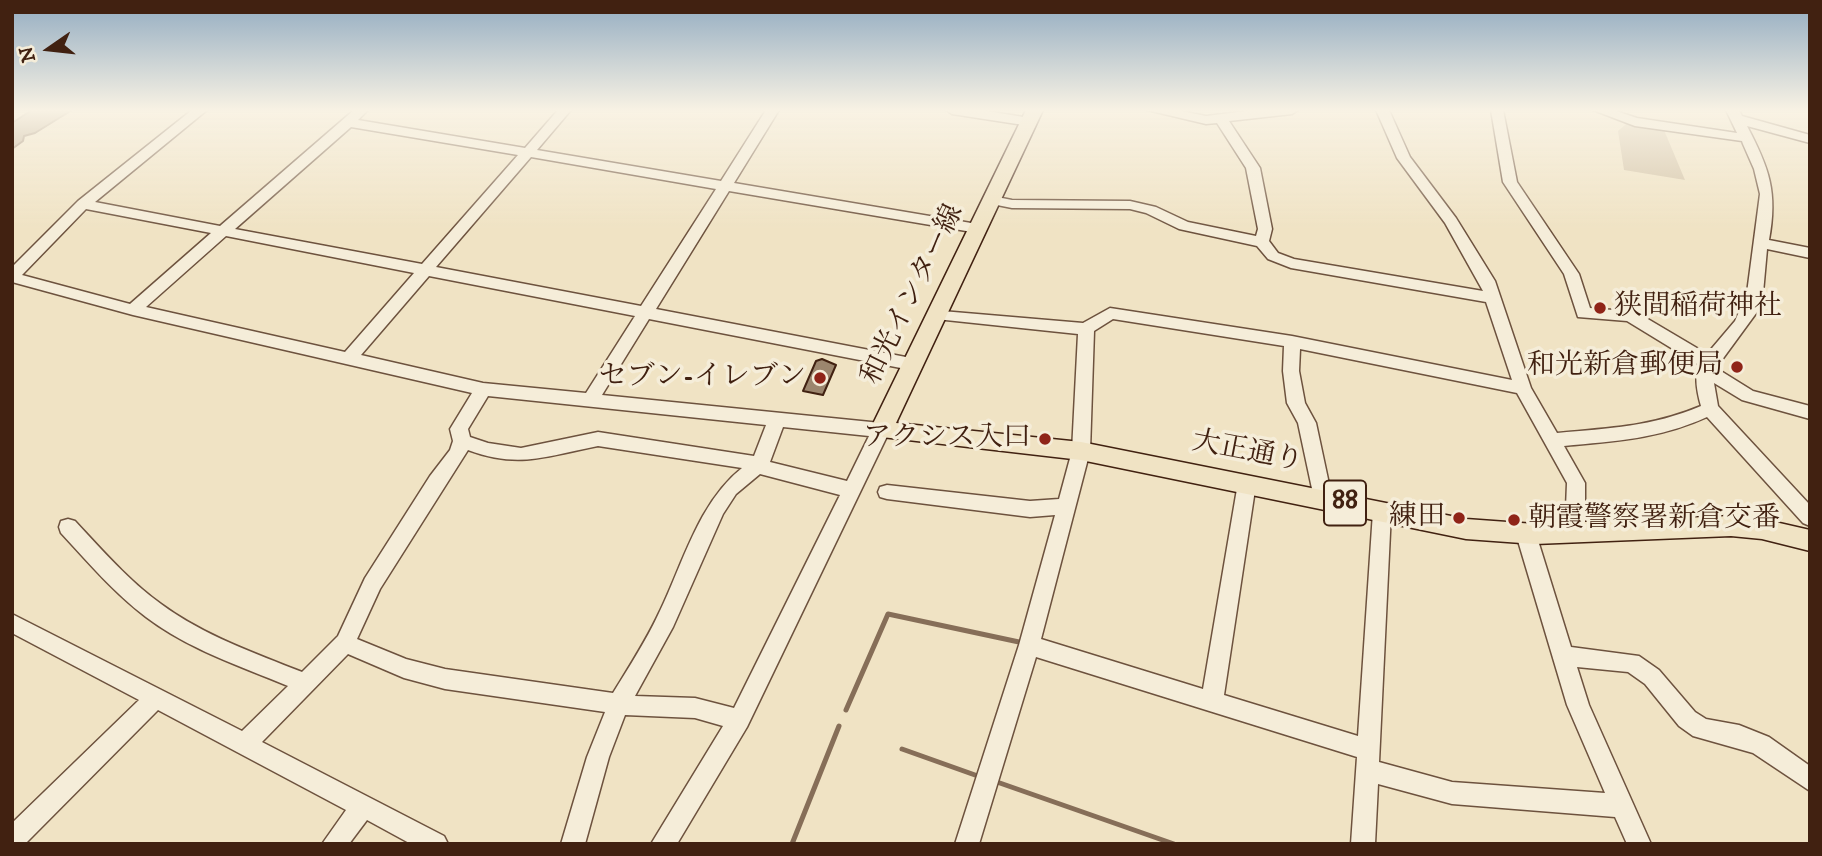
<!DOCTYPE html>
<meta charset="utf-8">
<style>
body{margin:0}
#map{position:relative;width:1822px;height:856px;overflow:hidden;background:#f0e3c4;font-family:"IM FELL DW Pica",serif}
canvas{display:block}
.frame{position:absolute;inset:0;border:14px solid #412111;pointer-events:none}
.north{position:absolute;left:14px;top:14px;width:70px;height:70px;-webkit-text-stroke:5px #f5edd9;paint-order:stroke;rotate:256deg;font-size:19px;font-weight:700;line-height:28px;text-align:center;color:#412111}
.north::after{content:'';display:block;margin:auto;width:24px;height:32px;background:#412111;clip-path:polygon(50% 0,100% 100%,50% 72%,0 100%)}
</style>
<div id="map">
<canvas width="1822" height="856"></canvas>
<div class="frame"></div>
<div class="north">N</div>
</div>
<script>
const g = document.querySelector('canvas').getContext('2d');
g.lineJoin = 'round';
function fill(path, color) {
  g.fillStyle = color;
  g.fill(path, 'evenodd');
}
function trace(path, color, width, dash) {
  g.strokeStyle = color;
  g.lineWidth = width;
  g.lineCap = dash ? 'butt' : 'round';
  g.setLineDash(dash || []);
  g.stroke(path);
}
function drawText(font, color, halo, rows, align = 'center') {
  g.font = font + ' "IM FELL DW Pica","Noto Serif JP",serif';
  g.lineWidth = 7;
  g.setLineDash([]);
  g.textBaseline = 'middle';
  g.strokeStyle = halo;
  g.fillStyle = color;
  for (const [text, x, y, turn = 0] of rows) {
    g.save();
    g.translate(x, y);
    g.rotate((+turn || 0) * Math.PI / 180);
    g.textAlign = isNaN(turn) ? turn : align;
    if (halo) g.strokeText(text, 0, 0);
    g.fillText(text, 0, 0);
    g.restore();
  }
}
const green = new Path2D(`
 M1626,124l38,6 21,50 -61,-10 -6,-39z`);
const water = new Path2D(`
 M32,110h40l-37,23 -11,3 -1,5 -11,8v-26z`);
const stream = new Path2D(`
 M846,710l42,-96 131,28
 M902,749l73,26
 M997,782l177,62
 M792,844l47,-118`);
const building = new Path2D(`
 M822,359l14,6 -13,30 -20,-4 13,-30z`);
const minor = new Path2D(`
 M192,110h15l-112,92 125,24 134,-116h14l-10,10 167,28 33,-38h13l-34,40 184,31 45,-71h13l-45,73 249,42 2,3 -7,5 -249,-42 -73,118 255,49 8,6 -2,4 -6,2 -262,-51 -47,76 279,28 6,2 3,5 -143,297 -70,117h-26l72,-118 -28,-8 -70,-3 -16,42 -24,87h-24l26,-87 18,-45 -160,-23 -41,-11 -56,-24 -86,88 182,94 4,8h-37l-44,-24 -18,24h-27l24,-34 -188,-100 -133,134h-13v-21l127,-123 -127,-67v-19l230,117 46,-45c-48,-20 -100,-37 -142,-69 -32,-24 -58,-55 -85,-84l-2,-6 2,-6 7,-2 7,2c27,29 54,60 86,83 42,31 93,49 141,68l36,-36 27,-58 65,-102 20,-26 3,-9 -3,-12 22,-36 -339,-78 -121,-33v-15l66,-66zM351,127l167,28 -96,109 -187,-35zM531,157l185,32 -75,117 -205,-39zM86,209l125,24 -81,71 -108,-29zM226,236l188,37 -69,79 -199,-45zM429,276l206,40 -49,77 -103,-10 -122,-28zM488,396l278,29 -12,31 -156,-24 -77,16 -33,-5 -18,-6 -2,-8zM783,427l86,9 -22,45 -77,-19zM598,446l144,22c-44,35 -59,96 -83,145 -13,28 -30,54 -46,80l-168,-24 -39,-10 -49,-20 23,-50 88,-139c51,19 79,6 130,-4zM760,474l80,21 -106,213 -39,-10 -60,-2 38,-69 50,-113 13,-20z
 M946,110h34l50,8 6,4 -6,4 -78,-12z
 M1147,110h29l30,6 49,-6h43l-6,4 -63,7 31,47 12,61 -3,12 9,12 16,6 189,32 -38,-68 -48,-65 -21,-48h13l21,47 46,61 39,63 36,107 26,45c53,-5 94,-6 144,-27 -4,-14 -7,-30 -2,-41l-72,-44 -49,-4 -14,-43 -61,-92 -12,-72h12l14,72 62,92 11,34 46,4 71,42 28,-33 12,-28 13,-99 -6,-25 -11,-25 -1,-3 -107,-15 -42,-16h20l24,8 100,15 -11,-23h13l3,6 68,19v8l-63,-17c22,42 31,66 22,114l41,8v10l-43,-9 -4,44 -6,19 -41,56 37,23 57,15v13l-68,-19 -28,-17 4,23 92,99v21l-7,-3 -96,-106c-48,22 -91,24 -143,29l21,37v50l-3,6 -7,2 -7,-2 -3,-6 2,-50 -50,-90 -217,-44 -1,22 6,32 11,20 16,75 -2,5 -7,3 -7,-3 -2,-5 -16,-75 -11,-20 -4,-32 1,-25 -171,-27 -19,12 -4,120 -49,188 162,50 35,-206 3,-5h12l3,5 -32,212 134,41 15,-224 2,-5 7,-3 7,3 2,5 -12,250 73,20 153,11 -38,-88 -51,-171 3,-6 7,-2 7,2 3,6 35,113 68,9 20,14 36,42 11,7 33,6 30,12 41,29v25l-57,-38 -60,-17 -14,-10 -34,-42 -17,-12 -51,-5 12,38 62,139h-24l-12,-27 -163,-13 -74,-20 -3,60h-24l6,-87 -321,-100 -57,187h-24l64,-199 36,-130 -25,2 -143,-18 -7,-2 -2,-5 2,-5 7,-2 143,16 29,-2 13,-48 6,-117 -142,-15 -8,-5 2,-4 153,13 27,-15 182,28 220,44 -26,-78 -195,-34 -23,-9 -11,-13 -78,-17 -33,-16 -16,-4 -118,-1 -25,-5 -2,-3 7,-4 20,4 118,1 26,6 32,15 68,14 2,-7 -12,-61 -29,-45 -11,1z`);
const major = new Path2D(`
 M1026,110h17l-147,313 185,19 385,77 69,5 196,-8 31,3 48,11v21l-48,-12 -31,-3 -196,8 -69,-5 -385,-79 -208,-24 -3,-6z`);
const markers = [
 [1600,308,7,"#8f2418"],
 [1737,367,7,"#8f2418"],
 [820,378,7,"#8f2418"],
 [1045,439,7,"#8f2418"],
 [1459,518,7,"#8f2418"],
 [1514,520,7,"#8f2418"]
];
const shields = [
 [1345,503,42]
];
const shieldNames = [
 ["88",1345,503]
];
const streetNames = [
 ["和光インター線",914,295,-64],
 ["大正通り",1247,453,11]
];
const poiNames = [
 ["狭間稲荷神社",1614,308,"left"],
 ["和光新倉郵便局",1723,367],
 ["セブン-イレブン",806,378],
 ["アクシス入口",1031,439],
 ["練田",1445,518],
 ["朝霞警察署新倉交番",1528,520,"left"]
];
fill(green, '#d2c2a6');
fill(water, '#b4a187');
trace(water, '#866e58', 2);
trace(stream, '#866e58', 5);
fill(building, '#9c866e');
trace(building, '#412111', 2);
trace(minor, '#6d523e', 3);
trace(major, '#412111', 3);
fill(minor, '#f5edd9');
fill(major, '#f0e3c4');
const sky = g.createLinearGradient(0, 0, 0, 230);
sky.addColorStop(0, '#93acc1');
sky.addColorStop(0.48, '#f8f2e4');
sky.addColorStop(1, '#f8f2e400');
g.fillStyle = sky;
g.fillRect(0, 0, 1822, 230);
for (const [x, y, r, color] of markers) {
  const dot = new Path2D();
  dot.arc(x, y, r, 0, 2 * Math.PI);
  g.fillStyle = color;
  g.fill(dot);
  trace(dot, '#f5edd9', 2.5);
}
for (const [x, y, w] of shields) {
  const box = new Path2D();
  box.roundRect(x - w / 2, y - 22.5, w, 45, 5);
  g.fillStyle = '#f5edd9';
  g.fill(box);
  trace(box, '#412111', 2);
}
drawText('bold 26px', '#412111', null, shieldNames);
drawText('28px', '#412111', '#f5edd9', streetNames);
drawText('28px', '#412111', '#f5edd9', poiNames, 'right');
</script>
